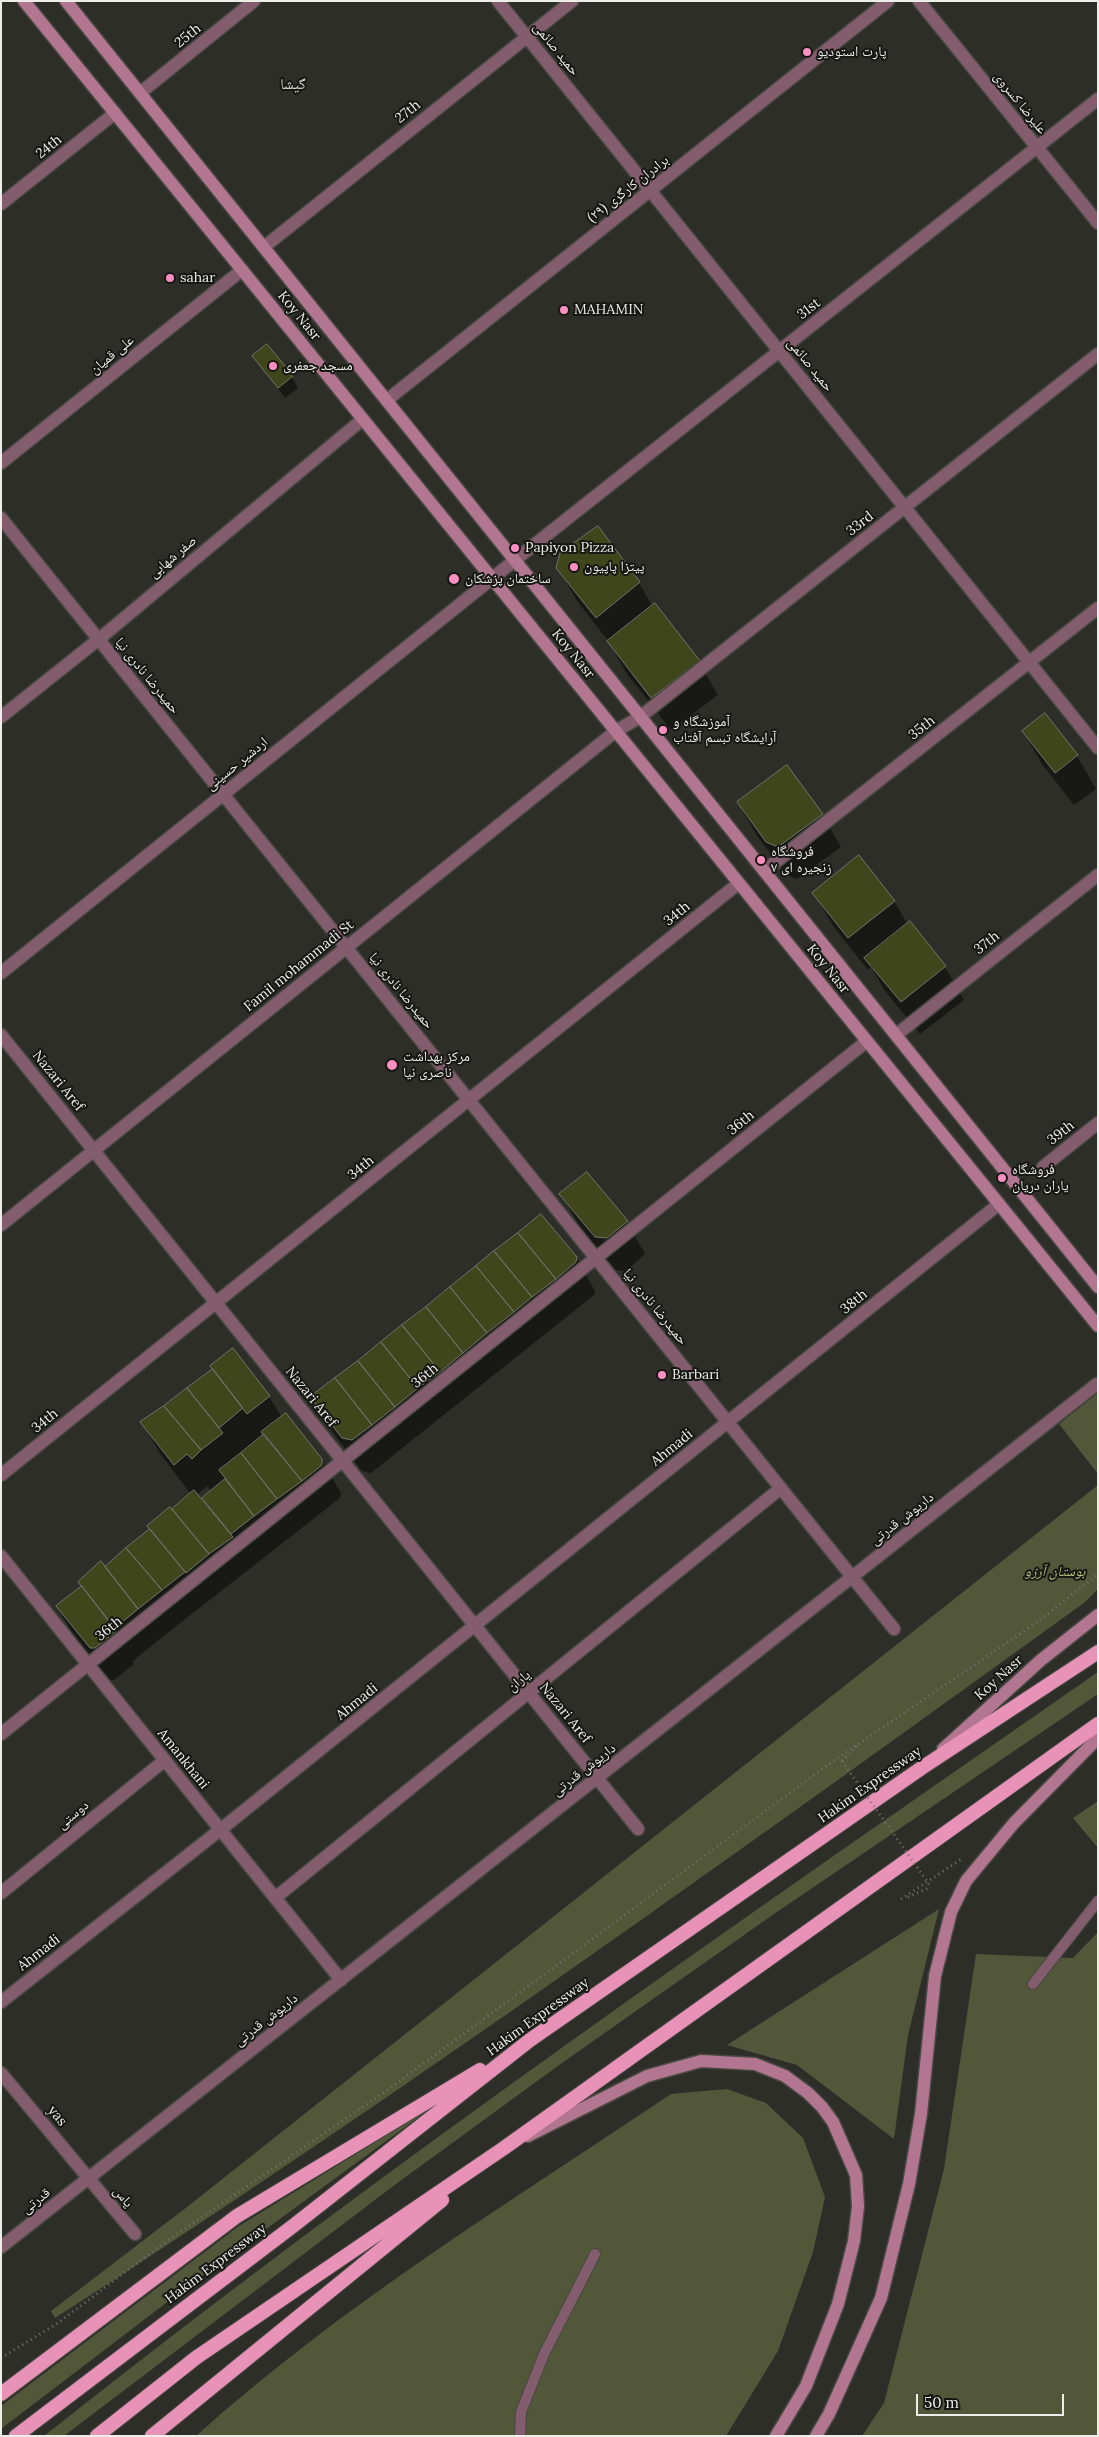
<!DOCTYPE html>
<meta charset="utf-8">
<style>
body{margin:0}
#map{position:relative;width:1099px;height:2437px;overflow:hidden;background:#2d2e28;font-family:Lora,serif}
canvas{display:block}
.frame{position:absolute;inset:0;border:2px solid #edede9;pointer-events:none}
.scale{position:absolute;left:916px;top:2394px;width:148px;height:22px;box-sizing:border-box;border:2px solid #edede9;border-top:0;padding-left:6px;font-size:15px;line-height:18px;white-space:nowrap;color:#edede9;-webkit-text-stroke:4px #161613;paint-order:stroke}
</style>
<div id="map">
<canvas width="1099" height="2437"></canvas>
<div class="frame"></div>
<div class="scale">50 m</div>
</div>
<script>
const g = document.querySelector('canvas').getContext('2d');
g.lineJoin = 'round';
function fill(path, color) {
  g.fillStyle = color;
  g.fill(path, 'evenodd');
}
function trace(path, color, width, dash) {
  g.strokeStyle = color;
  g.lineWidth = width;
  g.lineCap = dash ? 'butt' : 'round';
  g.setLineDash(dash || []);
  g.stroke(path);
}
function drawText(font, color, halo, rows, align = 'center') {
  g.font = font + ' Lora,"Noto Naskh Arabic",serif';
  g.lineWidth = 4;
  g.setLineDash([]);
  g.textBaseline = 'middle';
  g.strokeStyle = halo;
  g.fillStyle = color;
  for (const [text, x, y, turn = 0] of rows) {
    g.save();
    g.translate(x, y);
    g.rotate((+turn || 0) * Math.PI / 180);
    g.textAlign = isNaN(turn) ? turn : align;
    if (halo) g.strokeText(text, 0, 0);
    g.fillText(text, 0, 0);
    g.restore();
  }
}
const green = new Path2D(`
 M1098,1393v81l-39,-50z
 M1098,1485v104l-14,14c-339,244 -678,489 -1029,715l-4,-7 136,-104z
 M1098,1672v22l-324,220 -212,149 -166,121 -332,252h-20c340,-270 697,-516 1054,-764z
 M1098,1801v47l-25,-30z
 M939,1909l-31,126 -14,104 -97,-74 -70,-20z
 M1098,1932v504h-236l22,-33 60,-234 32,-215 97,4z
 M727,2089l39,14 37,35 22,59 -12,55 -35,99 -52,85h-530c145,-131 313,-233 475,-342z
 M434,2106l-247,181 -186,142v-23l238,-180z`);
const shadow = new Path2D(`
 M254,356l38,21 6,11 -13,10z
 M597,528l42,55 14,24 2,-2 44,57 19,33 -47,35 -44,-56 -19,-33 -31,-40 -19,-34z
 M1023,731l54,25 19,33 -22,16 -32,-41z
 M738,803l84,11 19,33 -44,32 -10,-4 -30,-39z
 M814,893l80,8 14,24 2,-2 35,44 19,33 -44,34 -35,-43 -14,-24 -3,3 -35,-44z
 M561,1194l66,28 18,32 -19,17 -10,-1 -36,-43z
 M541,1216l35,41 19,34 -1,4 -223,178 -9,-2 -31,-41 -19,-33z
 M269,1396l13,22 39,41 20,34 -1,5 -184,144 -23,19 1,3 -20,16h-4l-34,-41 -19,-32 48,-38 86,-75 -30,-39 -19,-33zM207,1486l5,6 -10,8 -5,-5z`);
const building = new Path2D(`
 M267,344l26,32 -15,12 -26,-32z
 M598,526l42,56 -44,36 -40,-50 4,-15z
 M655,603l45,58 -49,37 -44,-57z
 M1045,713l33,42 -23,18 -33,-42z
 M787,765l36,49 -45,33 -12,-5 -29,-40z
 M859,855l36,46 -47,37 -36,-45z
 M910,921l36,45 -45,36 -37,-44z
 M587,1172l41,49 -21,17 -12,-1 -36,-43z
 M541,1214l36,43 -1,5 -20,17 -38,-46z
 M518,1233l38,46 -24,18 -38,-46z
 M494,1251l38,46 -18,15 -38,-46z
 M476,1266l38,46 -27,21 -37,-46z
 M450,1287l37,46 -24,20 -37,-46z
 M426,1307l37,46 -23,19 -38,-47z
 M402,1325l38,47 -22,16 -37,-46z
 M381,1342l37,46 -23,19 -37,-46z
 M233,1348l37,48 -23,18 -37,-48z
 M358,1361l37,46 -23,18 -37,-47z
 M213,1369l30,39 -24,20 -32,-40z
 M335,1378l37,47 -20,15 -10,-2 -32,-41z
 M187,1388l36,45 -22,17 -37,-44z
 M164,1406l37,44 -9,9 -5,-5 -13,11 -34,-43z
 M286,1413l36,46v6l-20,16 -41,-49z
 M264,1434l38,47 -25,18 -36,-46z
 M241,1453l36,46 -23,17 -35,-46z
 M225,1479l29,37 -23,18 -29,-36z
 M194,1490l39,47 -24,17 -37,-45z
 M170,1507l39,47 -23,19 -39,-47z
 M150,1529l35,43 -23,18 -36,-42z
 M126,1548l36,42 -24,19 -33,-42z
 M101,1561l37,48 -23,19 -37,-46z
 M82,1586l34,45 -21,17h-5l-34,-42z`);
const path = new Path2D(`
 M842,1761l17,-17
 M908,1897l23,-10
 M901,1899l62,-41
 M1,2358l57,-35 99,-75 232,-159 440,-325 207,-141 62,-49`);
const service = new Path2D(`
 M1033,1984l65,-83
 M520,2436l1,-24 23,-58 51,-100`);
const minor = new Path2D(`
 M498,1l600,747
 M919,1l179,222
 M140,93l114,-92
 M1,204l114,-91
 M264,247l308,-246
 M387,400l501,-399
 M1,463l241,-193
 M1,518l893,1111
 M1,717l98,-78 264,-220
 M764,871l334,-263
 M1,973l514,-413 583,-461
 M1,1035l637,794
 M896,1035l202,-160
 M1043,1167l55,-44
 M1,1225l615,-494 24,-14 458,-363
 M1,1475l738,-592
 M1,1556l340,424
 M1,1734l866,-693
 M1,1893l164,-133
 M275,1898l506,-410
 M1,2002l219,-172 779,-626
 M1,2073l134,161
 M1,2247l1096,-863`);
const secondary = new Path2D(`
 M24,1l1074,1325
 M66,1l1032,1286
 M943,1749l98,-89 57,-45
 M528,2136l119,-60 54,-15 54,3 30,12 23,17 14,14 11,15 23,53 2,31 -4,35 -16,63 -32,82 -30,50
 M816,2436l13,-22 52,-116 28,-114 12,-70 14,-138 16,-64 15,-31 48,-58 84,-85`);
const trunk = new Path2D(`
 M1,2394l236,-178 243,-146
 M16,2436l277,-210 237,-186 393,-273 175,-115
 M97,2436l100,-79 307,-209 594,-424
 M152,2436l290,-236`);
const pathBridge = new Path2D(`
 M842,1761l89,126`);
const markers = [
 [807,52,5,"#fc8fc1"],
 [170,278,5,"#fc8fc1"],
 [564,310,5,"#fc8fc1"],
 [273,366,5,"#fc8fc1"],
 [515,548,5,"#fc8fc1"],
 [574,567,5,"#fc8fc1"],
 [454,579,6,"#fc8fc1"],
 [663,730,5,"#fc8fc1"],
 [761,860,5,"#fc8fc1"],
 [392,1065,6,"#fc8fc1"],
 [1002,1178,5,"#fc8fc1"],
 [662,1375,5,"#fc8fc1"]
];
const streetNames = [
 ["25th",188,36,-39],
 ["حمید صائمی",556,49,51],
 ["علیرضا کسروی",1020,103,51],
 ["27th",408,112,-39],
 ["24th",49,147,-39],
 ["برادران کارگری (۲۹)",628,189,-38],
 ["31st",809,309,-38],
 ["Koy Nasr",299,316,51],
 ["علی قمیان",112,355,-39],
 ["حمید صائمی",810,365,51],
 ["33rd",860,524,-38],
 ["صفر شهابی",173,557,-40],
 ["Koy Nasr",573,654,51],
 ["حمیدرضا نادری نیا",147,676,51],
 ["35th",922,728,-38],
 ["اردشیر حسینی",237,764,-39],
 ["34th",677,914,-39],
 ["37th",987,943,-38],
 ["Famil mohammadi St",299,966,-39],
 ["Koy Nasr",828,969,51],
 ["حمیدرضا نادری نیا",401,991,51],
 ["Nazari Aref",58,1081,51],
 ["36th",741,1123,-39],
 ["39th",1061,1133,-38],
 ["34th",361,1168,-39],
 ["38th",854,1302,-39],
 ["حمیدرضا نادری نیا",655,1307,51],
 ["36th",425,1376,-39],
 ["Nazari Aref",311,1397,51],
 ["34th",45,1421,-39],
 ["Ahmadi",672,1448,-39],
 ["داریوش قدرتی",902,1519,-38],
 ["36th",109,1629,-39],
 ["Koy Nasr",999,1678,-42],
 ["یاران",519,1681,-39],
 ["Ahmadi",357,1702,-39],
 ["Nazari Aref",565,1713,51],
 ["Amankhani",183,1759,51],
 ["داریوش قدرتی",584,1770,-38],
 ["Hakim Expressway",870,1785,-35],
 ["دوستی",73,1815,-39],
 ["Ahmadi",39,1953,-38],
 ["Hakim Expressway",538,2017,-36],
 ["داریوش قدرتی",266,2020,-38],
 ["yas",57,2116,51],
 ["یاس",123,2197,50],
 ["قدرتی",36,2201,-38],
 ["Hakim Expressway",216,2264,-37]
];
const poiNames = [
 ["پارت استودیو",817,52],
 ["sahar",180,278],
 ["MAHAMIN",574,310],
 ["مسجد جعفری",283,366],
 ["Papiyon Pizza",525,548],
 ["پیتزا پاپیون",584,567],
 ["ساختمان پزشکان",465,579],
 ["آموزشگاه و",673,722],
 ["آرایشگاه تبسم آفتاب",673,738],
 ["فروشگاه",771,852],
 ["زنجیره ای ۷",771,868],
 ["مرکز بهداشت",403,1057],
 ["ناصری نیا",403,1073],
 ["فروشگاه",1012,1170],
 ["یاران دریان",1012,1186],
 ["Barbari",672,1375]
];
const parkNames = [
 ["بوستان آرزو",1055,1572]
];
const neighbourhoodNames = [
 ["گیشا",293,85]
];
fill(green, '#52573a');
fill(shadow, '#0007');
fill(building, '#40461c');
trace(building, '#72746c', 1);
trace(service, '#484943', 12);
trace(minor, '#484943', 15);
trace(secondary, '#484943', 15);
trace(trunk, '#484943', 16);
trace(path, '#72726d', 3, [1, 4]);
trace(service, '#835c6d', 10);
trace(minor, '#835c6d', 12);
trace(secondary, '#b37690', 12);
trace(trunk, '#e892b8', 14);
trace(pathBridge, '#72726d', 3, [1, 4]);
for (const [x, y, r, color] of markers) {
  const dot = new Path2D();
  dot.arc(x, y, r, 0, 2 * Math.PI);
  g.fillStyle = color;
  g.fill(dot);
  trace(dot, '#161613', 2);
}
drawText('14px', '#edede9', '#161613', streetNames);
drawText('14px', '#edede9', '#161613', poiNames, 'left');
drawText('italic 14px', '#bbc780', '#161613', parkNames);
drawText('15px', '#d7d8d0', '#161613', neighbourhoodNames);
</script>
